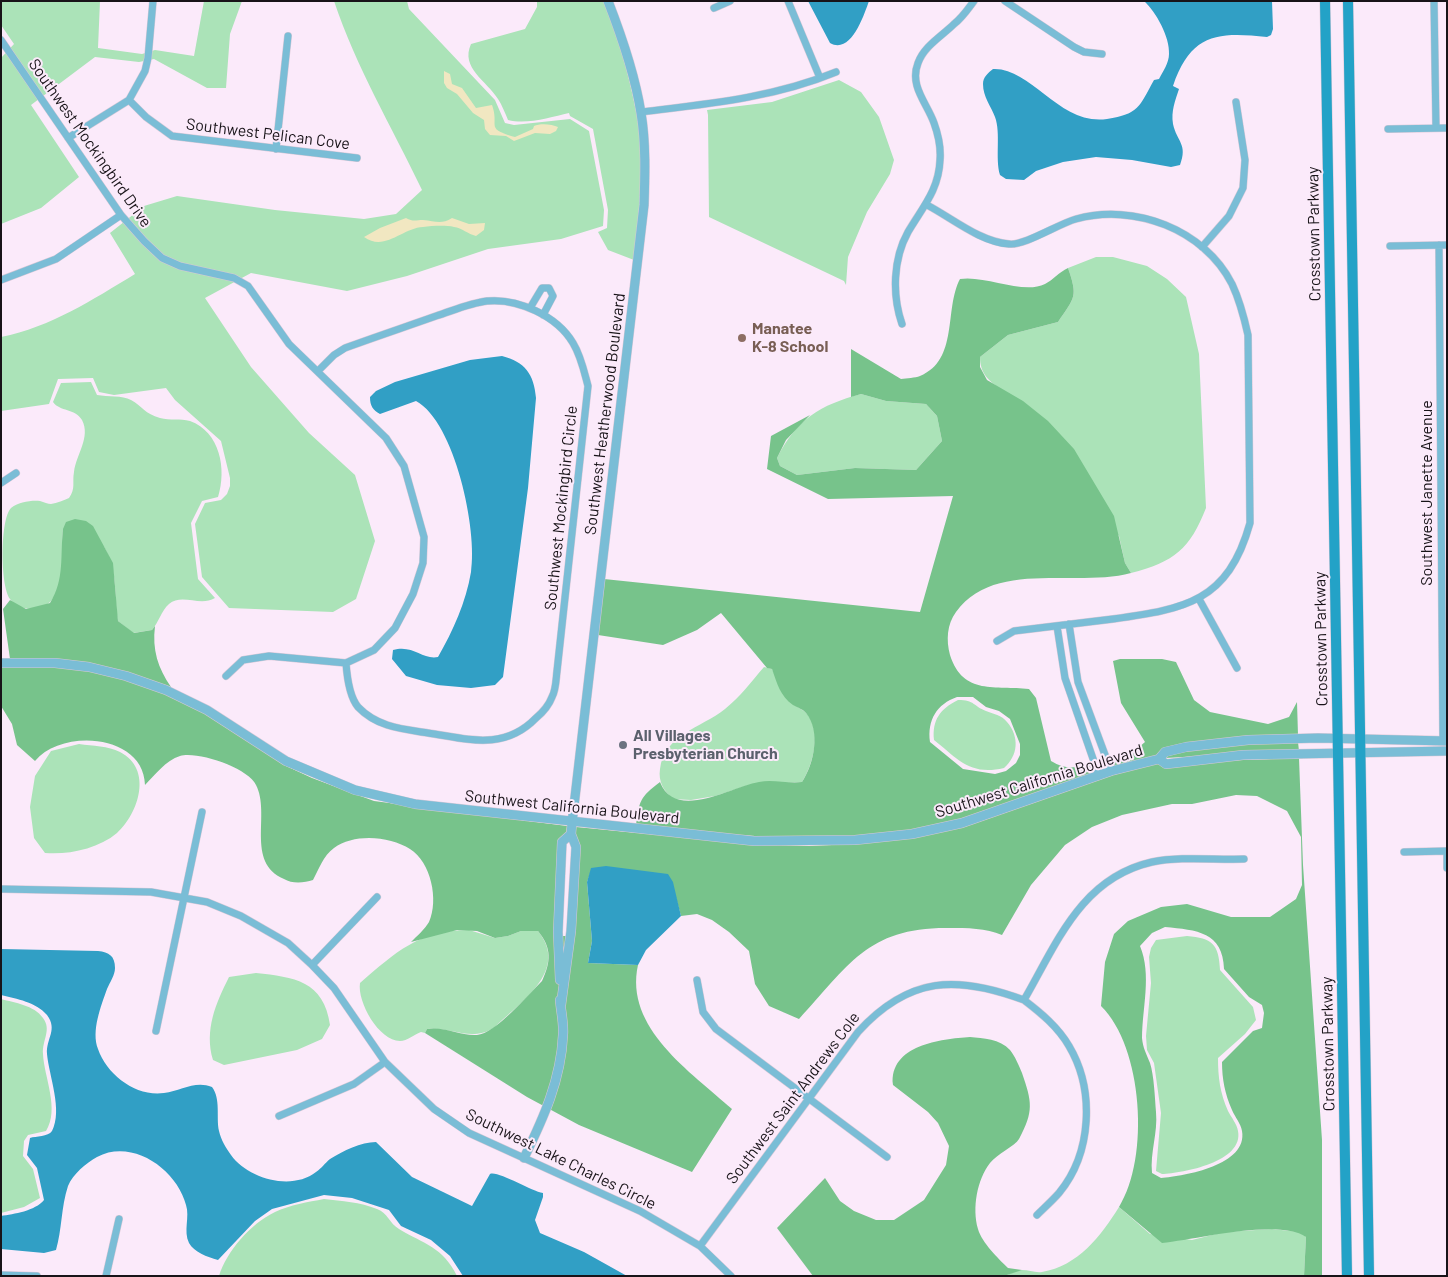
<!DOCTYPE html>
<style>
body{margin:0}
#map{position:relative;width:1448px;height:1277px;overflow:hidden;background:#fbeafa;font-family:Barlow,sans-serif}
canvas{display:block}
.frame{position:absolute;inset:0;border:2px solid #181318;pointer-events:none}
</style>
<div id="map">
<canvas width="1448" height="1277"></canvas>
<div class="frame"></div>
</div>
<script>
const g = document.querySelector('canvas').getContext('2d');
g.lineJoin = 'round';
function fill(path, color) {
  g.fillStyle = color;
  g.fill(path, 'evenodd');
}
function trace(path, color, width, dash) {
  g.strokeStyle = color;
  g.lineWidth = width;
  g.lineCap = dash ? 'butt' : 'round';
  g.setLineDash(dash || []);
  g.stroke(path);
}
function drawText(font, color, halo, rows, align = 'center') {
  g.font = font + ' Barlow,sans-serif';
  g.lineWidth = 4;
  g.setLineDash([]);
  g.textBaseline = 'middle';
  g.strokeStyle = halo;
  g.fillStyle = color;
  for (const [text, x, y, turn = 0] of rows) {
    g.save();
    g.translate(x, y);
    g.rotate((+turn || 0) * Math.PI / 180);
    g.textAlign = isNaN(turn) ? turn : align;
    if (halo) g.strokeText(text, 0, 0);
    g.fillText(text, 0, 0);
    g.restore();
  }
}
const green = new Path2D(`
 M1,1h99l-2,47 44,6 13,-4 39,6 10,-55h38l-12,33 -4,54h-19l-53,-29 -15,3 -44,-5 -64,48 48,72 -38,31 -40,16v-166l13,-14 -13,-19z
 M334,1h73l2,8 86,91 10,23 9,2 56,-6 19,12 15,79 -1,16 -42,13 -73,10 -81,27 -60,15 -96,-18 -46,25 46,69 58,66 46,42 20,66 -19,58 -23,13 -104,-4 -27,-31 -7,-53 10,-21 16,-3 6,-6 3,-8v-8l-9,-37 -46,-41 -9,-12 -52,7 -15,-3 -6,-14 -35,1 -9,25 -48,7v-74c50,-10 91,-37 134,-63l-25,-41 34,-27 33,-10 98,14 89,9 32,-5 26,-24c-30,-63 -66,-123 -88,-189z
 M537,1h67c14,36 25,73 32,110 10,49 3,100 -2,149l-26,-10 -10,-18 9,-4 1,-18 -15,-81 -23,-13 -1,-3c-18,4 -42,12 -61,7 -3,-7 -6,-15 -10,-21 -11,-18 -38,-31 -27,-55l54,-15 12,-22z
 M839,80l22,12 18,25 15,43 -4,14 -23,38 -19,45 -2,28 -2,-4 -135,-64 -1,-102 -1,-5 65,-8z
 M1096,257h17l34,9 20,13 19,18 13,57 7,154c-16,41 -32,54 -75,65l-6,-10 -6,-27 -117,-146c-13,-9 -22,-16 -22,-33l28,-22 50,-13c17,-25 20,-25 10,-54z
 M91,382l6,13c11,2 25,0 34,5 11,6 14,14 29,18 10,3 20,0 30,3 30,11 37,48 28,76l-16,4 -11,22 7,56 17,19c-15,9 -33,-5 -46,6 -8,7 -10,18 -17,26l-19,3 -15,-12c-4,-25 0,-52 -14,-74l-41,-18c-2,16 1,33 -2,49 -1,8 -5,18 -11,24 -10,10 -32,9 -40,-3 -10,-14 -10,-80 1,-91 7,-6 21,-8 29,-7 4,1 8,3 11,3 6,-1 13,-4 18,-6 7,-10 3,-15 5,-26 2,-17 17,-35 8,-52 -7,-12 -22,-8 -29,-18l8,-19z
 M861,394l25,7 40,3 11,12 5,25 -26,29 -61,-2 -58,7 -17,-9 -3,-8c20,-39 43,-53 84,-64z
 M764,667l8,2c6,11 12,25 20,34 3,4 9,5 13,9 18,16 8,53 -3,70l-53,3 -34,11 -24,4 -18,-1c-9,-8 -15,-17 -13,-30 4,-34 41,-41 65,-60 15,-12 26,-27 39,-42z
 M958,700c17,0 15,6 28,11 7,3 16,4 21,11 13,15 11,34 -3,46 -34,8 -46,-9 -70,-28 -2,-20 6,-31 24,-40z
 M79,744c14,2 29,2 41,8 33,17 19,61 -3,81 -19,16 -49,22 -72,20l-11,-15 -4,-31 5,-31 16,-25z
 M469,930l26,8 13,-2 13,-5h17c32,40 -18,71 -44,97 -24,14 -41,-1 -67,1l-2,4 -4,-1c-6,2 -14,9 -21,9 -21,0 -43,-39 -40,-58 36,-31 59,-53 109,-53z
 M1187,936c25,2 32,8 33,34l33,37 3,13 -11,14 -27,24c0,19 2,35 10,53 3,6 9,13 10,20 6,31 -55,42 -76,43l-6,-3 5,-58 -7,-50 -7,-13 -1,-14 5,-53 -2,-26 2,-9 5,-8z
 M256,973c38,4 68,8 74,52l-8,14 -25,11 -73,15 -11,-5c-9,-30 3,-57 16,-83z
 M1,999c14,4 33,6 42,19 9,12 -1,22 0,36 1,23 17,55 3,77l-18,4 -4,6 -1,15 10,13 7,29 -16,9 -23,6z
 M324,1199c18,2 36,3 53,10 11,4 12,14 22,20 25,15 44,18 58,47h-238c8,-25 31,-52 56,-64 15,-7 33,-10 49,-13z
 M1119,1207l31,27 42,6 32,-8 48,-3 28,3 6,5 -2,39h-300c6,-2 12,-6 18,-6 7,0 13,3 20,2 36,-6 59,-36 77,-65z`);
const forest = new Path2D(`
 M1068,268c10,29 7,29 -10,54l-50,13 -28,22v10l7,13 36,21 25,20 26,28 40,67 11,47 6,10c-55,15 -137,-14 -175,39 -9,12 -10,28 -6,43 13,41 46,30 79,34l7,9 15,63c15,9 23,7 40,3l3,10c-44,15 -88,34 -133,46 -106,29 -218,16 -325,6 3,-25 4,-29 24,-44 15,40 73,4 99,0 14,-3 29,2 43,0 12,-18 19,-51 4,-69 -3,-4 -8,-5 -13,-8 -13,-9 -16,-22 -21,-36l-5,-1 -46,-55 -24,17 -34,15 -65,-10 6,-56 316,33 33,-116 -125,3 -61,-30 4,-33 39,-21 -24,25 -9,18 3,8 17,9 58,-7 61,2 26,-29 -5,-25 -11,-12 -40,-3 -25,-7 -10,3v-48l50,30c6,-1 14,-1 19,-3 39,-16 24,-67 40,-97 26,-4 63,16 85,5 8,-4 14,-12 23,-16zM957,697h16l13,10 13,4 11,8 10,25v11l-4,8 -10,8 -11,3 -32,-5 -33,-27c-3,-22 7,-38 27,-45z
 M75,519l11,2 7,5 20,37 5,58 16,12 18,-3 3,-4c-3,24 3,42 16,61l-116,-28h-45l-7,-50 7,-9 16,9 24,-6c15,-24 10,-48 13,-74l3,-7z
 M1120,659h42l14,3 18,38 16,12 58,12 21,-7 8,-15 1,33 -50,1 -134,31 -3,-8 22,-7 12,-10 -24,-39 -8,-42z
 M1,666l54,1 33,4 37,9 39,13 41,20 79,52 28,13 62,23 193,25 -7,110h8l8,-109 177,17 56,2 46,-2 109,-17 149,-52 45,-12 141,-5 4,107 19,275v136h-18l2,-39c-28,-19 -110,3 -144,6l-43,-36c31,-49 24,-160 -18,-201l4,-44 9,-28 14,-13 33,-14 26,-3 44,13h39l26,-18 6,-14 -1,-48 -14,-26 -30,-15 -21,-1 -44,9h-20l-50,11 -30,12 -27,18 -34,40 -29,50c-16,-7 -35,-7 -53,-7 -81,-1 -100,37 -150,91l-30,-13 -14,-22 -6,-33 -20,-19 -17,-12 -15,-6 -16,2 -6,-22 -83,-26 -5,14 5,59 -4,22 50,2c-14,63 53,107 94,144l-40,63 -113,-47 -52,-28 -102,-64 2,-4c17,-3 33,7 50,6 18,-1 52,-41 65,-54 9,-19 10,-33 -4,-50h-17l-13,5 -13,2 -18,-7 -20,-1 -46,12c6,-6 14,-13 18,-20 10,-22 2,-60 -19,-73 -20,-13 -56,-16 -76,-1 -11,8 -15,21 -21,32 -9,3 -21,4 -29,-1 -39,-17 -13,-65 -28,-94 -8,-17 -58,-34 -76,-29 -14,4 -26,20 -35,29 -1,-51 -83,-57 -110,-24l-18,-16 -5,-21 -11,-18zM1165,927c32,3 58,5 59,42l25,28 13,8 2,8 -2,15 -9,3 -31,31c0,17 3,32 10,48 3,7 9,14 10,21 6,34 -57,45 -81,47l-9,-5c-2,-21 6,-40 4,-61 -1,-13 -2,-37 -6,-49 -4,-10 -7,-15 -8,-25 0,-30 10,-63 -2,-92l12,-13z
 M1298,742l1,9 -134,7c11,-13 111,-15 133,-16z
 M970,1037c13,1 30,2 40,13 5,6 9,16 12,23 10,29 12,38 -3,66 -4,7 -22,15 -29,24 -13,17 -18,45 -12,66 4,14 20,29 30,39l14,2 -18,6h-191l-36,-48 48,-50 15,23 14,10 22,9h18l30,-20 22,-35 3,-19 -11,-23 -10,-11 -35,-27c-4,-40 48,-46 77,-48z`);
const sand = new Path2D(`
 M444,71l6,3 2,10 10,4 14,20 16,-3c8,22 -8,23 23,32l18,-8 1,-3c6,-3 18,-2 24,1l-2,4 -6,3 -15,-1 -21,8 -8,-5 -16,-1 -5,-6 -1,-9 -11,-7 -16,-19 -10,-6 -3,-5z
 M406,218c7,4 10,2 17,2 12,1 18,5 29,-2l17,6 16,-1 -1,7 -8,6c-8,-2 -14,-8 -22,-9 -9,-2 -22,-1 -31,0 -21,1 -38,25 -59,10l16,-9z`);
const water = new Path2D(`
 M808,1h61c-5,14 -18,54 -39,42z
 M1144,1h128l1,28 -2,6 -4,2c-49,-5 -76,-4 -94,49l6,3c-4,12 -8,22 -6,35 4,18 15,20 7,41l-9,2 -39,-7 -36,-3 -33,5 -27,9 -12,9 -18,-1 -6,-4c-5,-17 1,-42 -5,-58 -4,-11 -12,-20 -12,-33 0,-7 5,-11 10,-15 38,-2 67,57 114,50 32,-5 32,-12 47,-39l5,-1c4,-8 10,-16 10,-25 1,-17 -13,-42 -25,-53z
 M502,356c23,6 32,18 34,42l-8,90 -25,189 -8,8 -24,3 -34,-3 -31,-9 -14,-17 1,-9c20,-6 29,10 45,7 15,-26 28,-55 33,-85 7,-41 -16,-150 -55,-171l-36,13c-7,-4 -10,-8 -10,-17l6,-6 19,-9 75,-22z
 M606,866l62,8 5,8 8,34 -35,34 -8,15 -50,-2 4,-22 -5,-59 4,-14z
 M1,949l97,2c11,1 17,5 17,17 0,7 -5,14 -8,21 -6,17 -16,42 -9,60 9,26 38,48 66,44 17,-2 31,-13 48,-6 9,12 4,30 7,44 2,9 7,17 12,24 17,24 61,36 85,17 6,-4 9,-9 14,-13 13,-8 31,-17 46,-17l36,35 60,29 18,-32c7,-4 41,17 53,19v4l-8,23 5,13 44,19 43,24h-164l-13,-20 -19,-16 -30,-14 -12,-16 -37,-12 -28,-3 -52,14 -17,12 -37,39c-11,-3 -24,-8 -29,-17 -6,-12 1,-26 -3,-38 -9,-35 -53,-67 -89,-48 -11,6 -24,17 -29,29 -7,21 -6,44 -12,64l-12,3 -43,-4v-33c13,-2 34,-5 43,-16l-7,-32 -10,-13 3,-17c6,-2 18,-1 22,-7 11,-21 -3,-55 -5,-77 -1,-16 11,-24 0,-39 -11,-13 -30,-16 -46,-20z`);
const minor = new Path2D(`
 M788,1l32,77
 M1005,1l69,46 10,5 18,2
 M1434,1l2,127
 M714,8l16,-7
 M1,40l120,175 23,26 18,17 18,8 54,12 14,8 41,58 97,94 18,28 20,71 -1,26 -10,31 -18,34 -21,22 -28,13 -77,-7 -26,4 -17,16
 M129,100l17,17 26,19 185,22
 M641,112c66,-8 132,-14 195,-40
 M1388,129l59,-1
 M68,138l61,-38 16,-29 3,-13 5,-57
 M276,149l12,-113
 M927,205c25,13 53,37 82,39 15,2 49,-20 67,-25 58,-16 128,10 156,65 8,17 12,33 16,51l2,188c-22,79 -65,86 -137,96 -33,4 -66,8 -99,12l-17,10
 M1439,245l4,496
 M1390,246l57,-1
 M1202,247l27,-31 14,-28 2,-28 -9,-58
 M1,280l55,-21 65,-44
 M530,308l12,-20h7l4,8 -10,19
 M902,324c-10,-29 -9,-65 6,-92 14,-24 31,-42 32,-72 1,-12 -2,-26 -6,-37 -7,-20 -25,-37 -16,-60 6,-17 24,-27 36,-39 8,-6 14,-15 20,-23
 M319,370l15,-15 11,-7c30,-11 60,-21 91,-32 16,-5 34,-13 51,-15 31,-3 70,15 86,42 8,13 11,28 15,43l-31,285c-1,8 -1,19 -5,26 -3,8 -10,16 -16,21 -32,33 -68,21 -108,15 -26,-4 -51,-6 -70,-26 -9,-11 -11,-30 -12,-44
 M1,483l15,-10
 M1199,599l38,69
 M1069,624l9,58 33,89
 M1057,626l8,52 34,98
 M1447,851v17
 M1404,852l43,-1
 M1,889l150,3 56,10 34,14 47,27 24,22 22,23 51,74 49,47 35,24 171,78 60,35 31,30
 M312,965l65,-68
 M697,980l6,32 13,17 171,128
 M1024,1000c17,13 34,27 45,46 26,44 23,107 -10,147 -7,8 -15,15 -22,22
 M156,1031l46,-219
 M279,1116l75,-32 31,-22
 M700,1246l158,-214c51,-56 99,-57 166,-32 33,-57 57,-122 128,-138 29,-6 62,-2 92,-3
 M1,1275l36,1
 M106,1276l13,-57`);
const tertiary = new Path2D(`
 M1,663h54l34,4 37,9 40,14 41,20 79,51 69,29 60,14 339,37 101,-1 57,-6 50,-11 149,-52 48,-12 6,-7 21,-5 62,-7 70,-2 129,3
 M1159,759l7,5 77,-9 204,-4
 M560,980l-2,-48 4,-90 9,-8
 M561,1005l10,-74 5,-84 -5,-13 1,-11 72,-618c1,-30 2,-62 -3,-92 -6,-38 -19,-76 -33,-112
 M524,1158c19,-39 37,-78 39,-123 1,-11 -2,-23 -3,-35`);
const secondary = new Path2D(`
 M1325,1l22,1275
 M1348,1l21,1275`);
const markers = [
 [742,338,5,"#8d6e63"],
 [623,745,5,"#6b7280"]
];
const streetNames = [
 ["Southwest Pelican Cove",268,134,7],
 ["Southwest Mockingbird Drive",90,143,55],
 ["Crosstown Parkway",1314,234,-91],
 ["Southwest Heatherwood Boulevard",605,414,-83],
 ["Southwest Janette Avenue",1427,493,-90],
 ["Southwest Mockingbird Circle",561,508,-84],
 ["Crosstown Parkway",1321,639,-91],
 ["Southwest California Boulevard",1039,781,-17],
 ["Southwest California Boulevard",572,807,6],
 ["Crosstown Parkway",1328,1044,-91],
 ["Southwest Saint Andrews Cole",793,1098,-53],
 ["Southwest Lake Charles Circle",561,1159,26]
];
const educationNames = [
 ["Manatee",752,329],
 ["K-8 School",752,347]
];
const worshipNames = [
 ["All Villages",633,736],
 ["Presbyterian Church",633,754]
];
fill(green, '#abe3b8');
fill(forest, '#77c38b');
fill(sand, '#f1e7c1');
fill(water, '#319fc5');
trace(minor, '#d7c8d6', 8);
trace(tertiary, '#d7c8d6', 10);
trace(secondary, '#d7c8d6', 11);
trace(minor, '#7abdd6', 7);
trace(tertiary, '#7abdd6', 9);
trace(secondary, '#23a2c7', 10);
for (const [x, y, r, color] of markers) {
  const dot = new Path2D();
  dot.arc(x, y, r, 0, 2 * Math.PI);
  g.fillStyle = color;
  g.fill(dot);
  trace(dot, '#fbeafa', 2);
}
drawText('16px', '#181318', '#fbeafa', streetNames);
drawText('bold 16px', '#785e54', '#fbeafa', educationNames, 'left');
drawText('bold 16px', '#5b616d', '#fbeafa', worshipNames, 'left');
</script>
